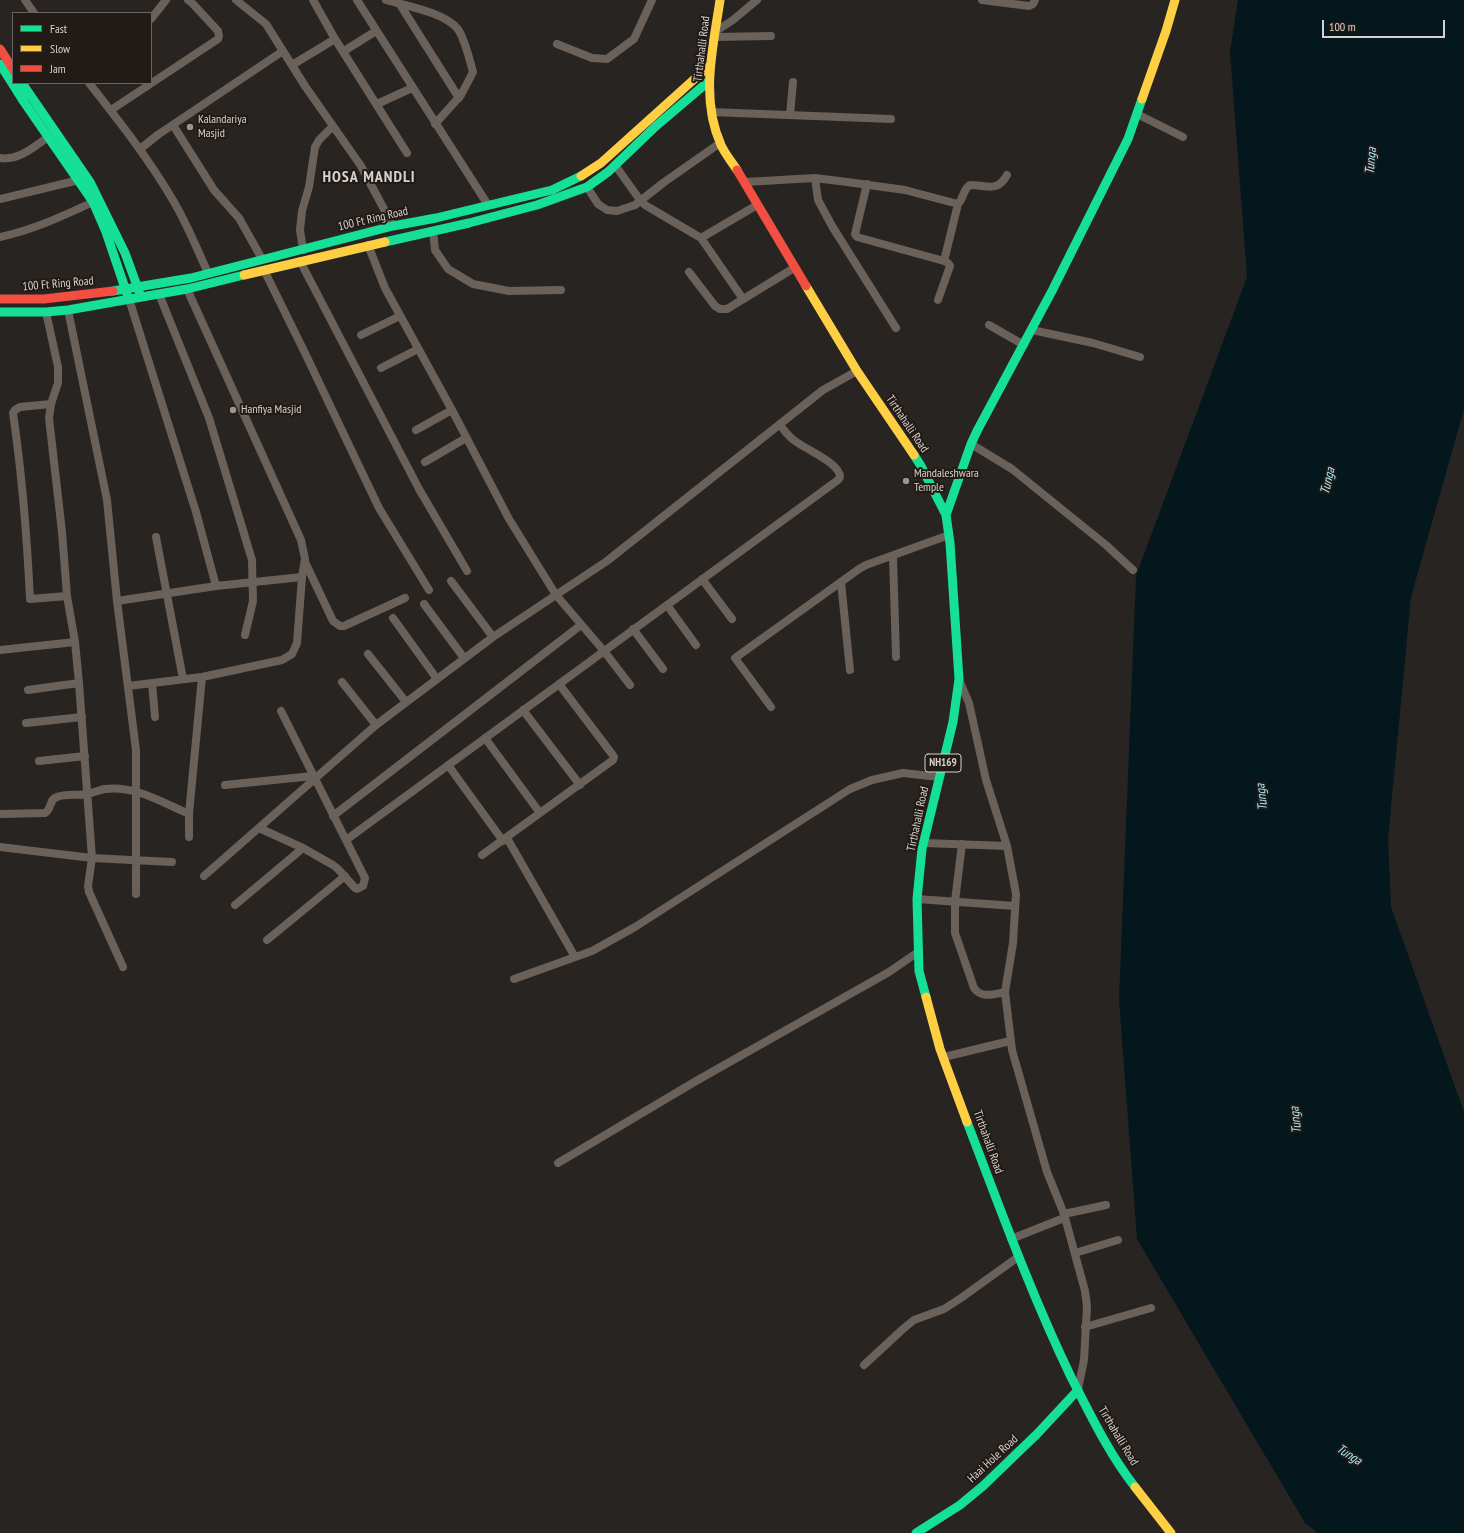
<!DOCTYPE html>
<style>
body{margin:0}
#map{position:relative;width:1464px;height:1533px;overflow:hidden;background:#282421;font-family:"PT Sans Narrow",sans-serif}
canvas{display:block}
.legend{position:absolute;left:12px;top:12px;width:140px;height:72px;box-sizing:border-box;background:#221a15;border:1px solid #6a635f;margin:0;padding:5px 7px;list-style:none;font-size:12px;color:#d6d1cd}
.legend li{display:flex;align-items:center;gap:8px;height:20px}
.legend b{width:20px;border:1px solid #6a635f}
.scale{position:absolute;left:1322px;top:20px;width:123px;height:18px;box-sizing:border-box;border:2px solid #d6d1cd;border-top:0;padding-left:5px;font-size:12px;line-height:14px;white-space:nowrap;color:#d6d1cd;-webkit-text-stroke:3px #221a15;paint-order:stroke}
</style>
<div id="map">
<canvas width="1464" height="1533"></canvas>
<ul class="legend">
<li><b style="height:5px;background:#16e098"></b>Fast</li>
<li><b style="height:5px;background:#ffcf43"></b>Slow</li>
<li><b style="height:5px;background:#f24e42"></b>Jam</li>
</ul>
<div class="scale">100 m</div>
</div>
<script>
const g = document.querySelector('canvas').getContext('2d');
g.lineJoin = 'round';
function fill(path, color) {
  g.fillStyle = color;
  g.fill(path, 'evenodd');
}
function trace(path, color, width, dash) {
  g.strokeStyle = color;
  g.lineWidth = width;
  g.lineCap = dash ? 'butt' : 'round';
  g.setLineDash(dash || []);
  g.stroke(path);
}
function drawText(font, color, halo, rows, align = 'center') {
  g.font = font + ' "PT Sans Narrow",sans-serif';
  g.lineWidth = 4;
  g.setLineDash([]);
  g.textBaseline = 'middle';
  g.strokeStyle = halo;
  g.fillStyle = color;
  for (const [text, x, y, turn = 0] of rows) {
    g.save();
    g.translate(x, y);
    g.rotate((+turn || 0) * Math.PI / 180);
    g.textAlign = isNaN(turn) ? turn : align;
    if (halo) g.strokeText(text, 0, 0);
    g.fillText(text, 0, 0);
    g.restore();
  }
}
const water = new Path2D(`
 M1238,0h226v409l-53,188 -23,242 3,68 73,205v421h-146l-13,-10 -168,-284 -18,-240 17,-423 111,-299 -17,-225z`);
const street = new Path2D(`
 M25,0l9,13
 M236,0l30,24 39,62 56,80 32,60
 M313,0l22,39 72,114
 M357,0l131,205
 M386,0c21,6 56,12 71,28 7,8 13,33 16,44l-12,23 -26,29
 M982,0l47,6 4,-2 2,-4
 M399,3l60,95
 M151,19l15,-19
 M716,31l17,-11 24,-20
 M715,37l56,-1
 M557,44l35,14 15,1 27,-20 18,-39
 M344,51l32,-20
 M292,65l43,-26
 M89,83c30,38 60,76 85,119 13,22 23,47 34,71
 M377,104l35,-16
 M111,110l107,-71 1,-3 -1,-5 -25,-27 -5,-4
 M711,112l180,7
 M1137,114l46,23
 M790,115l3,-33
 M173,125l41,65 25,28 23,41
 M140,149l19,-15 124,-83
 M0,158c18,3 34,-11 48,-21
 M615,165l25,35 5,5 56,33 42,61
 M815,178l3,22 14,26 64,102
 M745,182l70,-4 32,4 58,8 53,14
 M867,184l-12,50 2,3 87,24 4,2 2,3 -12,34
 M587,187l11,17 9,6 10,1 18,-6 28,-22 57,-40
 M0,199l79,-19
 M433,231l2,19 13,19 25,15 36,7 52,-1
 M0,237c33,-7 63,-21 93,-35
 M701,238l56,-33
 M368,245l17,43 67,122 57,109 47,76 48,56 26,34
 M303,250l-3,-20 2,-19 7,-24 6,-40 4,-7 14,-14
 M300,261l119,228 48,82
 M944,261l14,-57c6,-6 5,-15 12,-19 18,0 27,8 37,-10
 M264,270l40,81 75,157 50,82
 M689,272l26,34 5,3h7l67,-41
 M159,294l50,124 43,142 1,41 -8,34
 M129,299l67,213 20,74
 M68,310l39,190 10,101 19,149v144
 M46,312l12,55v16l-7,21 -2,14 13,114 5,64 8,46 4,41 13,175 -4,28 1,6 34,75
 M989,325l35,20
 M1032,330l61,13 47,14
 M361,335l39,-19
 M381,368l37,-19
 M51,404l-31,3 -5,3 -2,3c9,61 14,124 17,186l37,-3
 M416,430l36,-20
 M971,444l41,25 94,76 27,25
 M425,462l41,-24
 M156,537l27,142
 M893,556l3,101
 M305,562l28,59 7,5h4l61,-28
 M702,579l30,40
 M451,581l42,56
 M841,582l9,88
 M117,601l99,-15 86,-9
 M424,604l40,54
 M667,605l29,40
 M393,618l44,61
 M633,629l30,40
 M0,650l75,-8
 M368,654l38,48
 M342,682l34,43
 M960,682l9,21 17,77 21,66 9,48 -3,49 -8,49 7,58 35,122 17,42 21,77 2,15 -3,54 -6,29
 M152,683l3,34
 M128,686l74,-9 80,-17 10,-6 5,-11 5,-66 3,-18 -4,-19 -114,-251
 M28,690l51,-7
 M771,707l-36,-49 124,-89 7,-4 83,-30
 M523,710l57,75
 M26,723l56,-6
 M485,738l55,75
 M39,761l46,-5
 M448,765l55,76
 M225,785l88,-9
 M0,814l45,-1c7,-4 4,-14 12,-16 9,-4 21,-1 30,-3 6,-1 12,-4 18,-5 30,-4 58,14 84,25
 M333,816l248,-191
 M259,828l44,20 30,17 5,4 17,19 2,1 6,-3 2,-8 -84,-167
 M189,837v-23l13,-137
 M507,838l68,119
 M346,840l492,-360 2,-3c0,-14 -35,-28 -45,-36 -6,-4 -10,-10 -15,-16
 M924,843l83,3
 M962,844l-7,57v32l19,55c8,11 20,6 31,4
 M0,847l92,11 80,4
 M482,855l131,-95 1,-3 -2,-3 -53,-70
 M204,876l172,-151 117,-88 114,-76 216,-171 34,-19
 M917,899l98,7
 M235,905l68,-57
 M267,940l78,-64
 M514,979l78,-28 43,-24 215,-138 22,-9 31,-7 36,4
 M944,1057l66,-16
 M558,1163l138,-82 193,-109 29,-20
 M1064,1214l42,-9
 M1011,1239l53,-21
 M1075,1253l43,-13
 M1085,1327l66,-19
 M864,1365l39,-36 11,-9 30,-11 17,-11 57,-41`);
const fast = new Path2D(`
 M0,64l24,38 69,100 13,30 22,65
 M22,83l68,99 35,71 15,41
 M385,242l84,-19 68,-18 50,-18 21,-15 48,-46 53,-45
 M113,291l78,-13 202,-52 43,-8 116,-28 29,-14
 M0,312h46l22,-2 119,-21 57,-14
 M914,455l7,11 25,49 4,28 9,136 -6,43 -31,127 -5,50 2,72 7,26
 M946,515l25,-71 7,-15 75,-140 75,-150 14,-40
 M967,1122c33,86 64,172 104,255 19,37 38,77 64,110
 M916,1533l44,-28 23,-19 54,-52 41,-44`);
const slow = new Path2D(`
 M720,0c-7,48 -20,98 1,145 4,9 11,17 16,25
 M1142,99l24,-68 9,-31
 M581,176l20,-13 109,-98
 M244,275l141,-33
 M806,286l51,85 57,84
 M926,997l14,52 27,73
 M1135,1487l36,46`);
const jam = new Path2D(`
 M0,49l13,20
 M737,170l69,116
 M0,299h44l69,-8`);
const markers = [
 [190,127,4,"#999491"],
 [233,410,4,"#999491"],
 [906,481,4,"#999491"]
];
const shields = [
 [943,763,36]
];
const shieldNames = [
 ["NH169",943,763]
];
const streetNames = [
 ["Tirthahalli Road",702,49,-83],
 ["100 Ft Ring Road",373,219,-13],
 ["100 Ft Ring Road",58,284,-5],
 ["Tirthahalli Road",907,424,56],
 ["Tirthahalli Road",918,819,-78],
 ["Tirthahalli Road",988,1142,70],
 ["Tirthahalli Road",1118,1436,59],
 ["Haai Hole Road",993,1459,-43]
];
const poiNames = [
 ["Kalandariya",198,120],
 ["Masjid",198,134],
 ["Hanfiya Masjid",241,410],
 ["Mandaleshwara",914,474],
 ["Temple",914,488]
];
const waterNames = [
 ["Tunga",1371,161,-85],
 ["Tunga",1328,481,-77],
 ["Tunga",1262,797,-96],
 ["Tunga",1296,1120,-96],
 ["Tunga",1349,1455,33]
];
const districtNames = [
 ["HOSA MANDLI",369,177]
];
fill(water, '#04171c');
trace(street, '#69615a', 8);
trace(fast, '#16e098', 9);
trace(slow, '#ffcf43', 9);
trace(jam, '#f24e42', 9);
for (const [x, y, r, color] of markers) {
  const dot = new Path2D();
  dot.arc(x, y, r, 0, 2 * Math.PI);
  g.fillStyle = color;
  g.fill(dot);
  trace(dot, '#221a15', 1.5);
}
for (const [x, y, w] of shields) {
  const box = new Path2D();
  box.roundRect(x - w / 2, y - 9, w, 18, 3);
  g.fillStyle = '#221a15';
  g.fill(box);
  trace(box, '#d6d1cd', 1);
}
drawText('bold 11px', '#d6d1cd', null, shieldNames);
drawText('12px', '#d6d1cd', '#221a15', streetNames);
drawText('12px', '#d6d1cd', '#221a15', poiNames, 'left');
drawText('italic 13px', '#a5ebfc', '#221a15', waterNames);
g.letterSpacing = '1px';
drawText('bold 16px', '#d6d1cd', '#221a15', districtNames);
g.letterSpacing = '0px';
</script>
